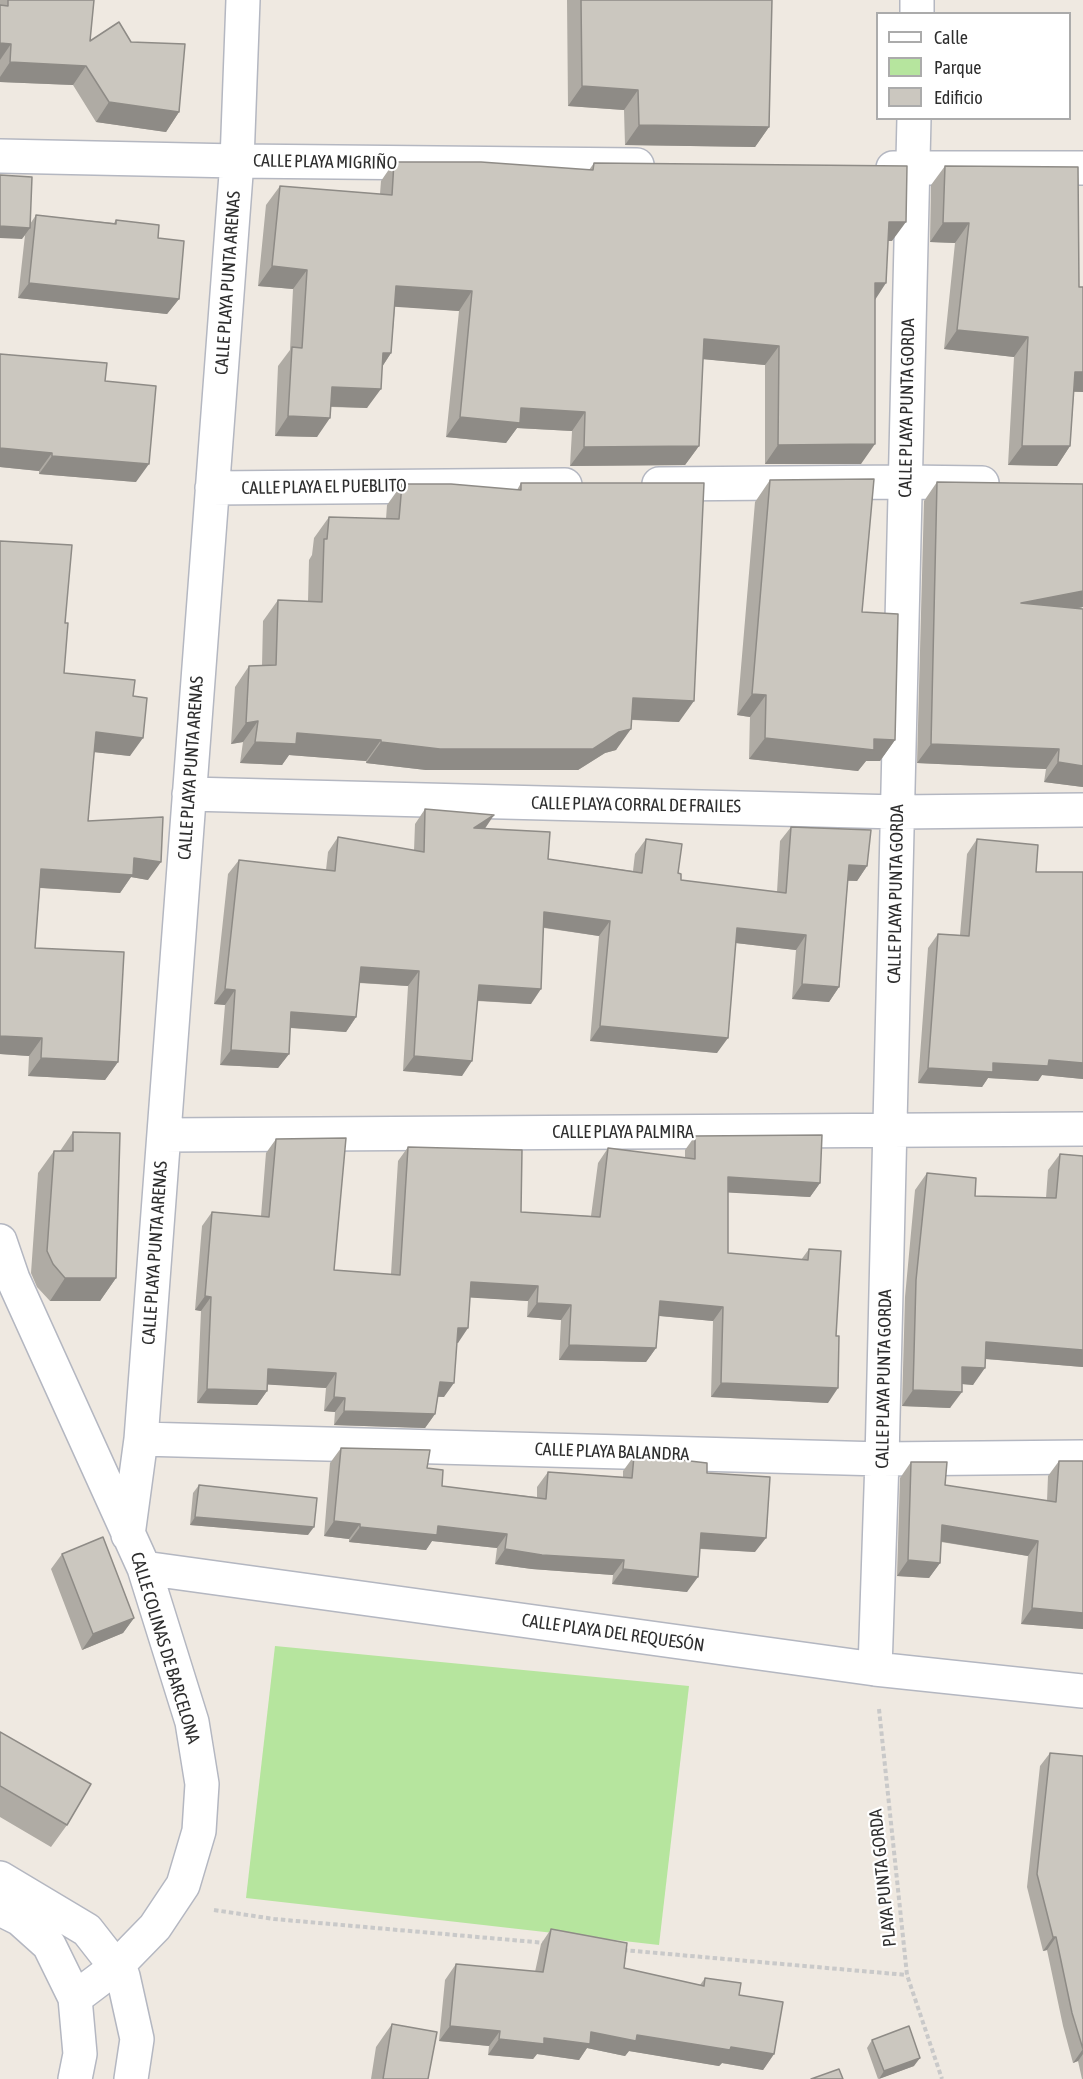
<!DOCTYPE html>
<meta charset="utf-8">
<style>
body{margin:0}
#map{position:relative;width:1083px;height:2079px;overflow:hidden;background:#efe9e1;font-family:"Asap Condensed",sans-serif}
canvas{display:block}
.legend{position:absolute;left:876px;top:12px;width:195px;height:108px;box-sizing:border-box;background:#fff;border:2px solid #ababab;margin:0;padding:8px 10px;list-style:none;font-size:18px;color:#2e2e2e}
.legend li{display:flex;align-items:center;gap:12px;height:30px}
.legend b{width:30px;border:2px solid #ababab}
</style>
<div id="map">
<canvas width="1083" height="2079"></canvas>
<ul class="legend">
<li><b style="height:8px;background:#fff"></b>Calle</li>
<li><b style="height:16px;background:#b6e59e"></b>Parque</li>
<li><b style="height:16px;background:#cbc7bf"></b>Edificio</li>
</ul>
</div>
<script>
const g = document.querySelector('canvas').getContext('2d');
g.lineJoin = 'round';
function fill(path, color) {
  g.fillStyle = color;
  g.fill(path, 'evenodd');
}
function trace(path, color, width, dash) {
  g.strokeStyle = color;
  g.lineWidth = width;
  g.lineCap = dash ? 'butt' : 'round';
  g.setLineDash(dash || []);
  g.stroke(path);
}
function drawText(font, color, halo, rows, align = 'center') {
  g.font = font + ' "Asap Condensed",sans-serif';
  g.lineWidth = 4.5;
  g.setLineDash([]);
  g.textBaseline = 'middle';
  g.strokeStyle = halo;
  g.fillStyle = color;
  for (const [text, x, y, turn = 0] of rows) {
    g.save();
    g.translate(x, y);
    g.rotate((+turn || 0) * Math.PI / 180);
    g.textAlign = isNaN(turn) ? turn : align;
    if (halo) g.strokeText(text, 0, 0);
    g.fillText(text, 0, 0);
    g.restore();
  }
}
const green = new Path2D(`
 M275,1646l414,40 -30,259 -413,-47z`);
const path = new Path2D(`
 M879,1709l28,266 35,104
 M214,1910l60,9 272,24
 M623,1950l284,25`);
const minor = new Path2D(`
 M917,14v-14
 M0,156l237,5 400,4
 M893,168h190
 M659,484l246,-2 77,1
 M212,488l353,-3
 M189,794l709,18 185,-2
 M164,1135l919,-6
 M0,1241l13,38 131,289 48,154 10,62 -3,47 -16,54 -28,42 -39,40 -41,31
 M141,1439l741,20 201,-2
 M128,1535l13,-96 96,-1278 6,-161
 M144,1568l731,101 208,22
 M875,1669l7,-210 32,-1341
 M0,1878l87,52 36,46 14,63 -6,40
 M0,1909l20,10 29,26 26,53 5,56 -5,25`);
const wall = new Path2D(`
 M0,0h94l-4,41 41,1 48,70 -13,20 -70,-10 -23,-37 -73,-3z
 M567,0h205l-3,127 -14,20 -130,-2 -1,-35 -56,-4z
 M394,162l195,8 5,-7 298,78h-4l-13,59 -14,164h-96v-99l-62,-6 -4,87 -14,19 -115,1 2,-35 -55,-3 -11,15 -60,-6 13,-126 -64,-5 -4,47 -9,14 -15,41 -36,-1 -14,30 -42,-1 3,-70 12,-16 3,-61 -35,-3 8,-81 14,-19 100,8 1,-13z
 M945,166l134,121h4v105h-9l-4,54 -13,20 -49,-1 6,-108 -70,-8 11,-106 -25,-1 1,-57z
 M36,215l78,8 2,-3 42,18 21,61 -12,15 -149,-16 7,-63 -3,4 8,-15z
 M0,354l105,27 31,101 -97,-8v-3l-39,-4z
 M770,480l92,132 33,128 -15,21h-14l-8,10 -109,-12 1,-42 -13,-2 18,-213z
 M937,482l146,2v123l-6,2 6,178 -39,-5 2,-13 -129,-6 7,-262z
 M521,483l158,239 -47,-2 -16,30 -11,3 -27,17h-152l-60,-7v-2l-77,-6 -7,10 -42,-2 3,-21 -12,2 4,-57 14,-21h13l1,-45 15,-21 30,1 1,-41 3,-5 2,-17 15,-21 57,2 1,-14 15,-21 115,6z
 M0,541l65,82 -1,50 69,23 -3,60 -36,-4 -6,69 60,59 -17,-3 -11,16 -80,-5 -5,60 83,114 -13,18 -77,-4 1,-20 -29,-2z
 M425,809l60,20 63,30 85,12 2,-17 11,-15 32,34 3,7 96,12 3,-51 11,-14 76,39 -10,15h-9l-9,106 -10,15 -37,-3 4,-49 -60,-7 -19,110 -127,-12 9,-105 -55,-8 -13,76 -54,-3 -15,75 -59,-5 5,-85 -49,-3 -3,34 -10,15 -56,-4 -1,26 -11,14 -58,-3 5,-60 -11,-1 14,-130 11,-14 87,10 2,-18 10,-15 76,14 1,-27z
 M977,839l59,33h47v207l-41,-4 -4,6 -50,-3 -6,9 -64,-4 10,-135 10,-14 22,1 7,-81z
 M73,1132l43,146 -16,23h-50l-13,-14 -6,-14 7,-100 16,-22h6z
 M695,1136l125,47 -10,14 -82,-5v61l73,7 8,-11 19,154 -117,-6 2,-76 -54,-5 -3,32 -10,14 -87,-2 2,-40 -34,-3 1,-16 -58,-4 -12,46h-2l-12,54h-6l-3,17 -10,14 -91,-3 1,-13 -11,-1 2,-23 -59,-4v7l-10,14 -60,-2 4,-92 -6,-1 7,-84 10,-14 49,4 5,-63 10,-14 58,131 57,4 7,-113 10,-14 113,65 70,4 7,-53 10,-15 77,10v-8z
 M1060,1154l23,2v211l-98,-8 -12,26 -11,-1 -12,24 -48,-2 3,-109 10,-107 12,-17 48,23 71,2 2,-28z
 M341,1448l86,20 15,18 95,11v-10l11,-15 75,5v-6l11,-15 39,3 34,14 48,79 -55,-3 -13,43 -75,-8 1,-9 -81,-6 -37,-5 2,-16 -65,-7 -6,9 -77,-8v-3l-25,-3 6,-73z
 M1059,1461l24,168 -62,-5 7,-68 -87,-14 -1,21 -11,15 -32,-2 3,-98 11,-16 34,23 102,16 1,-25z
 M199,1485l109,50 -118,-10 3,-32z
 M62,1554l72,64 -11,15 -41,17 -31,-81z
 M0,1732l67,93 -16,22 -51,-30z
 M1050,1753l33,3v323h-1l-4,-18 -5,2 -10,-37 -16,-76 -4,1 -16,-64 13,-121z
 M551,1929l73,39 76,17 5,-7 34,17 35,59 -11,16 -41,-7 -3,3 -90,-15 -4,5 -38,-8 -8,12 -42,-6 -4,5 -45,-4 1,-9 -50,-5 6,-61 11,-16 79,8 6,-28z
 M392,2024l36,55h-57l5,-32z
 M872,2040l42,26 -36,13 -11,-31z`);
const shadedWall = new Path2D(`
 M0,43l11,1 -11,16z
 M10,62l76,4 -13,19 -73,-3v-5z
 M582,86l56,4 -14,20 -56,-4z
 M109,102l70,10 -13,20 -70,-10z
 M639,125l130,2 -14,20 -130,-2z
 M889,222h17l-14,19h-17z
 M943,223h26l-14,20 -25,-1z
 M0,226l30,2 -8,11 -22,-1z
 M272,266l35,4 -14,19 -35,-3z
 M29,283l150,16 -12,15 -149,-16z
 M875,283h11l-13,20z
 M396,286l76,5 -13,20 -76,-5z
 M957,330l71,7 -14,20 -70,-8z
 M704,339l75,7 -14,19 -74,-7z
 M383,353h8l-13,20z
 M1075,372h8v20l-21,-1z
 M332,387l49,2 -14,19 -49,-2z
 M521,408l64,4 -13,19 -55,-3 -11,15 -60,-6 14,-20z
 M288,416l42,2 -13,19 -42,-1z
 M875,444l-14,20h-96l13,-19z
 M699,446l-14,19 -115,1 14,-19z
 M1022,446h48l-13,20 -49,-1z
 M0,448l52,5 -13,18 -39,-4z
 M52,456l97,8 -13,18 -97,-8z
 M1083,591v16l-75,15 13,-19z
 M752,694l14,1 -16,22 -13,-2z
 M633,698l61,3 -15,21 -60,-3z
 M258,721l-15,21 -12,2 15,-21z
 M631,729l-15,21 -11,3 -27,17h-152l-60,-7 15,-21 238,-10z
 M96,732l47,6 -13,18 -46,-5z
 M297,733l84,7 -15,21 -77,-6 -7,10 -42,-2 15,-21z
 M765,738l109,1 21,1 -15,21h-14l-8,10 -109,-12z
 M931,744l128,5 -13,20 -129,-6z
 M1058,762l25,4v21l-39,-5z
 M494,815l-10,15 -10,-2z
 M134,858l27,4 -13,18 -17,-3 -11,16 -92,-6 13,-18z
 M849,865l18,1 -10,15 -18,-1z
 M544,912l66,9 -11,15 -65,-10z
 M737,928l69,7 -10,15 -69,-8z
 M361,967l58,4 -11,15 -58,-4z
 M802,984l37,3 -10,15 -37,-3z
 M479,985l62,4 -10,15 -63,-4z
 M225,989l10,1 -10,15 -11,-1z
 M291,1012l65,5 -10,15 -65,-5z
 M600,1026l128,12 -11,15 -127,-12z
 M0,1036l42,2 -13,18 -29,-2z
 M231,1050l58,4 -11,14 -58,-3z
 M414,1056l58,5 -10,15 -59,-5z
 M41,1058l77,4 -13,18 -77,-4z
 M1049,1060l34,3v16l-41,-4 -4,6 -50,-3 -6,9 -64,-4 10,-15z
 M728,1177l92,6 -10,14 -92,-5z
 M65,1278h51l-16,23h-50z
 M471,1282l67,4 -10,15 -67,-4z
 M205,1296l6,1 -10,14 -6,-1z
 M660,1301l63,6 -10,14 -63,-6z
 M537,1303l34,2 -10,15 -34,-3z
 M458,1328h10l-10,15 -10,-1z
 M986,1342l97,8v17l-108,-9z
 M569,1345l87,3 -10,14 -87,-2z
 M962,1367l23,1 -12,17 -22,-2z
 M268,1369l68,4 -10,15 -68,-4z
 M440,1382l14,1 -10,14 -14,-1z
 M721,1383l117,5 -10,15 -117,-6z
 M207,1389l60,2 -10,14 -60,-2z
 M913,1390l49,2 -12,16 -48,-2z
 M334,1397l11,1 -10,14 -11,-1z
 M344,1411l91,3 -10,14 -91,-3z
 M195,1517l119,10 -6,8 -118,-10z
 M334,1521l26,3 -11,15 -25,-3z
 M942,1525l96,16 -10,15 -96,-16z
 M438,1526l69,8 -10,14 -65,-7 -6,9 -77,-8 11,-15z
 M701,1533l65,5 -11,14 -64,-4z
 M505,1549l119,11 -11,15 -81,-6 -37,-5z
 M908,1560l32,3 -11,15 -32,-2z
 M623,1569l75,8 -11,15 -75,-8z
 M1032,1608l51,5v16l-62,-5z
 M134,1618l-11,15 -41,17 11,-16z
 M1053,1937h3l-9,13 -4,1z
 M450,2026l50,5 -11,15 -50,-5z
 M591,2032l46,3 94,12 43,7 -11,16 -41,-7 -3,3 -90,-15 -4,5 -38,-8 -8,12 -42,-6 -4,5 -45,-4 11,-16 45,-1z
 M1083,2049v5l-5,7 -5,2z
 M920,2058l-6,8 -35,13 5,-8z`);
const building = new Path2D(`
 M8,0h86l-4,41 29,-19 12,20 54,2 -6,68 -70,-10 -23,-36 -76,-4 1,-18 -11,-1v-38l8,1z
 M581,0h191l-3,127 -130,-2 -1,-35 -56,-4z
 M394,162h87l112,8 1,-7 313,3 -1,56h-17l-3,61h-11v161l-97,1 1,-99 -75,-7 -5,107 -115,1 1,-35 -64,-4 -1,15 -60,-6 12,-126 -76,-5 -5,67h-8l-2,36 -49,-2 -2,31 -42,-2 4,-69 10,1 5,-78 -35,-4 8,-80 112,9z
 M945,166l133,1 1,120h4v85h-8l-5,74h-48l6,-109 -71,-7 12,-107h-26z
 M0,175l32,2 -2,51 -30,-2z
 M36,215l80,9v-4l43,5 -1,13 26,3 -5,58 -150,-16z
 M0,354l107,9 -2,18 51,5 -7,78 -97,-8v-3l-52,-5z
 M874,479l-12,133 36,2 -3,126 -21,-1v11l-109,-12 1,-43 -14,-1 18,-214z
 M937,482l146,2v107l-62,12 62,6v157l-25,-4 1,-13 -128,-5z
 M521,483h183l-10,218 -61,-3 -2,31 -12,3 -26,17h-153l-59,-7v-2l-84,-7 -1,11 -41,-2 3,-21 -12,2 3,-57 27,-1 2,-65 44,2 2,-63h3l2,-22 70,2 3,-35h49l70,6z
 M0,541l72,4 -7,78h3l-4,50 71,7 -2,16 14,2 -4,40 -47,-6 -8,89 75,-4 -2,45 -27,-4 -1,17 -92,-6 -6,79 89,4 -6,110 -77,-4 1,-20 -42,-2z
 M425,809l69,6 -20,13 76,4 -2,27 94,14 4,-34 36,5 -4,29 3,1v6l105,13 5,-66 80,3 -4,36 -18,-1 -10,122 -37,-3 4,-49 -69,-7 -9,110 -128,-12 10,-105 -66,-9 -3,77 -62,-4 -7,76 -58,-5 5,-85 -58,-4 -5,50 -65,-5 -2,42 -58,-4 4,-60 -10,-1 14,-129 96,11 3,-34 86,15z
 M977,839l61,6 -2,27h47v191l-34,-3 -1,6 -55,-3v9l-65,-4 10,-134 31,2z
 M73,1132l47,1 -4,145h-51l-12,-14 -6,-13 7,-100h19z
 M822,1135l-2,48 -92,-6v76l80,7 1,-11 32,2 -5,85h3l-1,52 -117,-5 2,-76 -63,-6 -4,47 -87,-3 2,-40 -34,-2 1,-17 -67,-4 -3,46h-10l-4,55 -14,-1 -5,32 -91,-3 1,-13 -11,-1 2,-24 -68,-4 -1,22 -60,-2 4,-92 -6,-1 7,-84 57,5 7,-78 70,-1 -12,132 66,5 8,-128 114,3 -1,62 79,5 8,-69 87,11v-23z
 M1060,1154l23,2v194l-97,-8 -1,26 -23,-1v25l-49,-2 3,-110 11,-107 49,5 -1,18 81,2z
 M341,1448l89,2 -3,18 16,2 -1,16 104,13 2,-27 84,6 2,-22 39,1v2l34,4v10l63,4 -4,61 -65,-5 -3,44 -75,-8 1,-9 -82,-5 -37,-6 2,-15 -69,-8 -1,9 -77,-8v-3l-26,-3z
 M1059,1461h24v152l-51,-5 6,-67 -96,-16 -2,38 -32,-3 3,-98h36l-2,23 111,17z
 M199,1485l118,13 -3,29 -119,-10z
 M103,1537l31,81 -41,16 -31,-80z
 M0,1732l91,52 -24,41 -67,-39z
 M1050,1753l33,3v293l-11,-36 -16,-76h-3l-16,-63z
 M551,1929l76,14 -3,25 80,18 1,-8 36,5 -2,12 44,7 -9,52 -43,-7 -1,3 -93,-15 -1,6 -45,-9 -1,12 -46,-6v6l-45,-5 1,-8 -50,-5 6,-62 87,8z
 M392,2024l45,8 -9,47h-45z
 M909,2026l11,32 -36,13 -12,-31z
 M839,2069l4,10h-32z`);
const streetNames = [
 ["CALLE PLAYA MIGRIÑO",325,162,1],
 ["CALLE PLAYA PUNTA ARENAS",228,283,-86],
 ["CALLE PLAYA PUNTA GORDA",907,408,-89],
 ["CALLE PLAYA EL PUEBLITO",324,487,-1],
 ["CALLE PLAYA PUNTA ARENAS",191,768,-86],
 ["CALLE PLAYA CORRAL DE FRAILES",636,805,1],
 ["CALLE PLAYA PUNTA GORDA",896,894,-89],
 ["CALLE PLAYA PALMIRA",623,1132],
 ["CALLE PLAYA PUNTA ARENAS",155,1253,-86],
 ["CALLE PLAYA PUNTA GORDA",884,1379,-89],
 ["CALLE PLAYA BALANDRA",612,1452,2],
 ["CALLE PLAYA DEL REQUESÓN",613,1633,8],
 ["CALLE COLINAS DE BARCELONA",165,1648,73],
 ["PLAYA PUNTA GORDA",883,1878,-96]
];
fill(green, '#b6e59e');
trace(minor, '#b4b7c1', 36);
trace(path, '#c9c9c9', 4, [4.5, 3]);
trace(minor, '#fff', 33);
fill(wall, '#afaba4');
fill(shadedWall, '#8e8b86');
fill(building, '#cbc7bf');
trace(building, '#8e8b86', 1.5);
drawText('18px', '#2e2e2e', '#fff', streetNames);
</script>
